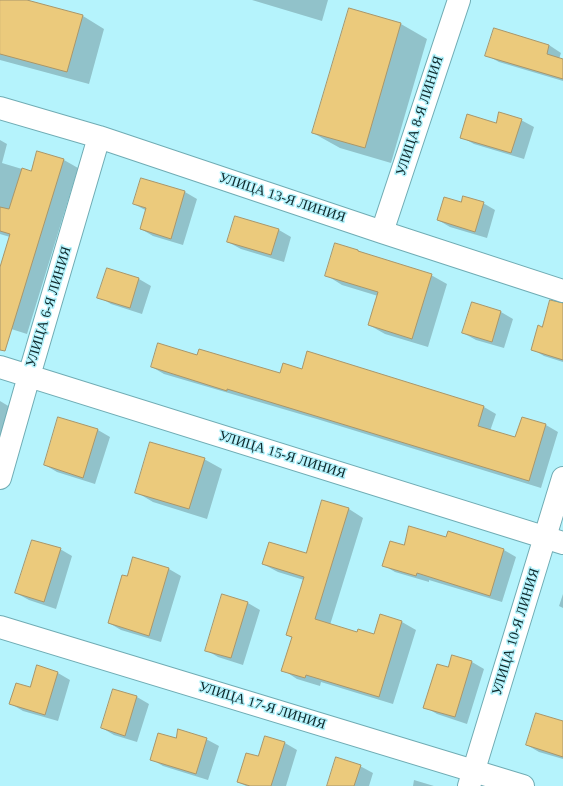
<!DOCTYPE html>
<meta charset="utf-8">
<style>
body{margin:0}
canvas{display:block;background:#b5f3fc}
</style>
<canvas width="563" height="786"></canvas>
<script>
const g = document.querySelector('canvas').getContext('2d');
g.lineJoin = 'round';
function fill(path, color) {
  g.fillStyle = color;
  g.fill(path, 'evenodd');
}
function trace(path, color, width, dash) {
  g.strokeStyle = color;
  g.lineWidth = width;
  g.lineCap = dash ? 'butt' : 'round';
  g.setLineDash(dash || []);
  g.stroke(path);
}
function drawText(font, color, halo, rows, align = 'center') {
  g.font = font + ' Georgia,serif';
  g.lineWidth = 3;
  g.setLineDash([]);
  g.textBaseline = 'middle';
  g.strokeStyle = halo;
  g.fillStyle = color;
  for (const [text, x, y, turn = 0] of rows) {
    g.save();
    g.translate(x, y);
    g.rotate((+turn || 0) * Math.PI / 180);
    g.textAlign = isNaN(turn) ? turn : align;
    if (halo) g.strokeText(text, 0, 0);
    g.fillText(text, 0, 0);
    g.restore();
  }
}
const shadow = new Path2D(`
 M0,0h23l60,16 21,13 -15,55 -89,-24z
 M252,0h76l-6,21z
 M350,9l51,15 26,15 -36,124 -51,-15 -27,-15z
 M549,45l12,8 -2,6 4,1v21l-64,-19 -13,-7z
 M521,120l13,7 -10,32 -50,-15 -13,-7 36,-13z
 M0,140l7,4 -5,19 30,9 6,-20 26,8 14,8 -51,166 -19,-6 -8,-4v-53l10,-34 -10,-3z
 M142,179l43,13 12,7 -14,46 -30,-9 -12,-7 6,-18 -13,-7z
 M462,203h21l12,7 -8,28 -37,-11 -12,-7z
 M236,217l43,13 12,7 -7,25 -43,-13 -13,-7z
 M358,251l5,3 68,21 16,9 -19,63 -43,-13 -16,-9 9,-29 -36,-11 -16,-10z
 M107,269l32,10 12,7 -9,28 -31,-10 -12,-7z
 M472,304l29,8 12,7 -9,29 -28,-8 -13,-7z
 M563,313v49l-19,-6 -12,-7 11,-21z
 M198,356l83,18 21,-4 182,37 12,7 -6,17 26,8 6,-21 24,7 12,7 -17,56 -224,-69 -153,-45 -12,-7z
 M0,401l10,6 -9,28h-1z
 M98,430l12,7 -15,47 -38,-12 -12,-7z
 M204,459l18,10 -15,50 -54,-17 -17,-10z
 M323,502l26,7 14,9 -33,107 28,9 17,1 27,-13 14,8 -23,74 -72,-22 -1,4 -23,-7 -14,-9 9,-32 -5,-3 17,-55 -26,-8 -15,-8 44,-9z
 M448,533l56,17 12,7 -14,45 -73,-22v2l-34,-10 -12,-7 21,-19 42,-7z
 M60,549l12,7 -16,53 -27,-9 -13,-7z
 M133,558l36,11 12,7 -20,66 -40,-12 -12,-7 19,-46z
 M563,594v14l-4,-2z
 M248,603l12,7 -17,55 -25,-8 -12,-7z
 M472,662l12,7 -17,55 -30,-10 -12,-7 24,-38z
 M37,666l21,7 12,7 -12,41 -35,-10 -12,-7 20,-16z
 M137,697l12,7 -12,38 -23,-7 -12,-7z
 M563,722v37l-24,-7 -12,-7z
 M206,739l13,7 -11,34 -45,-14 -12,-7 25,-19z
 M285,743l12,7 -11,36h-40l-8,-4 21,-24z
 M360,766l13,7 -4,13h-41z
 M414,780l20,6h-21z`);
const building = new Path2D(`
 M0,0h27l56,15 -16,57 -67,-18z
 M349,8l52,15 -36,125 -53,-15z
 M494,28l55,17 -2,9 16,5v20l-78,-23z
 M499,112l23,7 -11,34 -51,-15 7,-24 29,9z
 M37,151l27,8 -59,192 -5,-1v-83l10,-33 -10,-3v-24l9,2 13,-41 9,3z
 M141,178l44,13 -14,48 -31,-10 6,-21 -13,-4z
 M463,196l21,6 -9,30 -38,-12 7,-23 17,5z
 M235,216l44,13 -8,26 -44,-13z
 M335,243l23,7v1l74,23 -20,65 -44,-14 10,-33 -53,-16z
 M107,268l32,10 -9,30 -33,-10z
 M550,300l13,3v57l-32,-10 7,-25 4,2z
 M472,302l29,9 -9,31 -30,-9z
 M158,343l39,12 2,-6 81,24 3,-10 19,6 5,-18 177,55 -6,20 37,11 7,-20 24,7 -17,57 -302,-92v2l-76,-24z
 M58,417l40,12 -15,49 -39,-13z
 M150,442l55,16 -16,51 -54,-16z
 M322,500l27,8 -34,111 42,13 1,-3 16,5 6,-20 22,7 -23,76 -73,-22 -1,3 -24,-7 11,-34 -6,-2 18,-58 -42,-13 7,-22 37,11z
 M409,526l37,11 2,-6 56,18 -14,47 -73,-23 -1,3 -34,-10 8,-25 14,4z
 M32,540l29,8 -17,54 -29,-9z
 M133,557l36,11 -20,68 -41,-13 14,-48 5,1z
 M222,594l26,8 -17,56 -26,-7z
 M452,655l20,6 -17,56 -32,-9 14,-44 11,3z
 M37,665l21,7 -13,43 -36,-11 7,-21 14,4z
 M113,689l24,7 -12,40 -24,-8z
 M536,713l27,8v36l-37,-12z
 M178,729l29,9 -11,36 -46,-14 8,-27 18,5z
 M265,736l20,6 -14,44h-21l-13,-4 9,-29 12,3z
 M336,757l25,8 -7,21h-27z`);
const minor = new Path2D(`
 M0,108l99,29 283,95 181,59
 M382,232l77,-232
 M0,367l563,176
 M0,478l29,-102 70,-239
 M0,627l523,159`);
const tertiary = new Path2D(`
 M469,786l94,-308`);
const streetNames = [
 ["УЛИЦА 8-Я ЛИНИЯ",420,116,-72],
 ["УЛИЦА 13-Я ЛИНИЯ",282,198,18],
 ["УЛИЦА 6-Я ЛИНИЯ",49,307,-73],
 ["УЛИЦА 15-Я ЛИНИЯ",282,455,17],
 ["УЛИЦА 10-Я ЛИНИЯ",516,632,-73],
 ["УЛИЦА 17-Я ЛИНИЯ",262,706,17]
];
fill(shadow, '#0003');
fill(building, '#ebca7c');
trace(building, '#a9966a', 1);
trace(minor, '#70acb4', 24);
trace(tertiary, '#70acb4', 24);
trace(minor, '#fff', 22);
trace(tertiary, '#fff', 22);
drawText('14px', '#0e282b', '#b5f3fc', streetNames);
</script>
